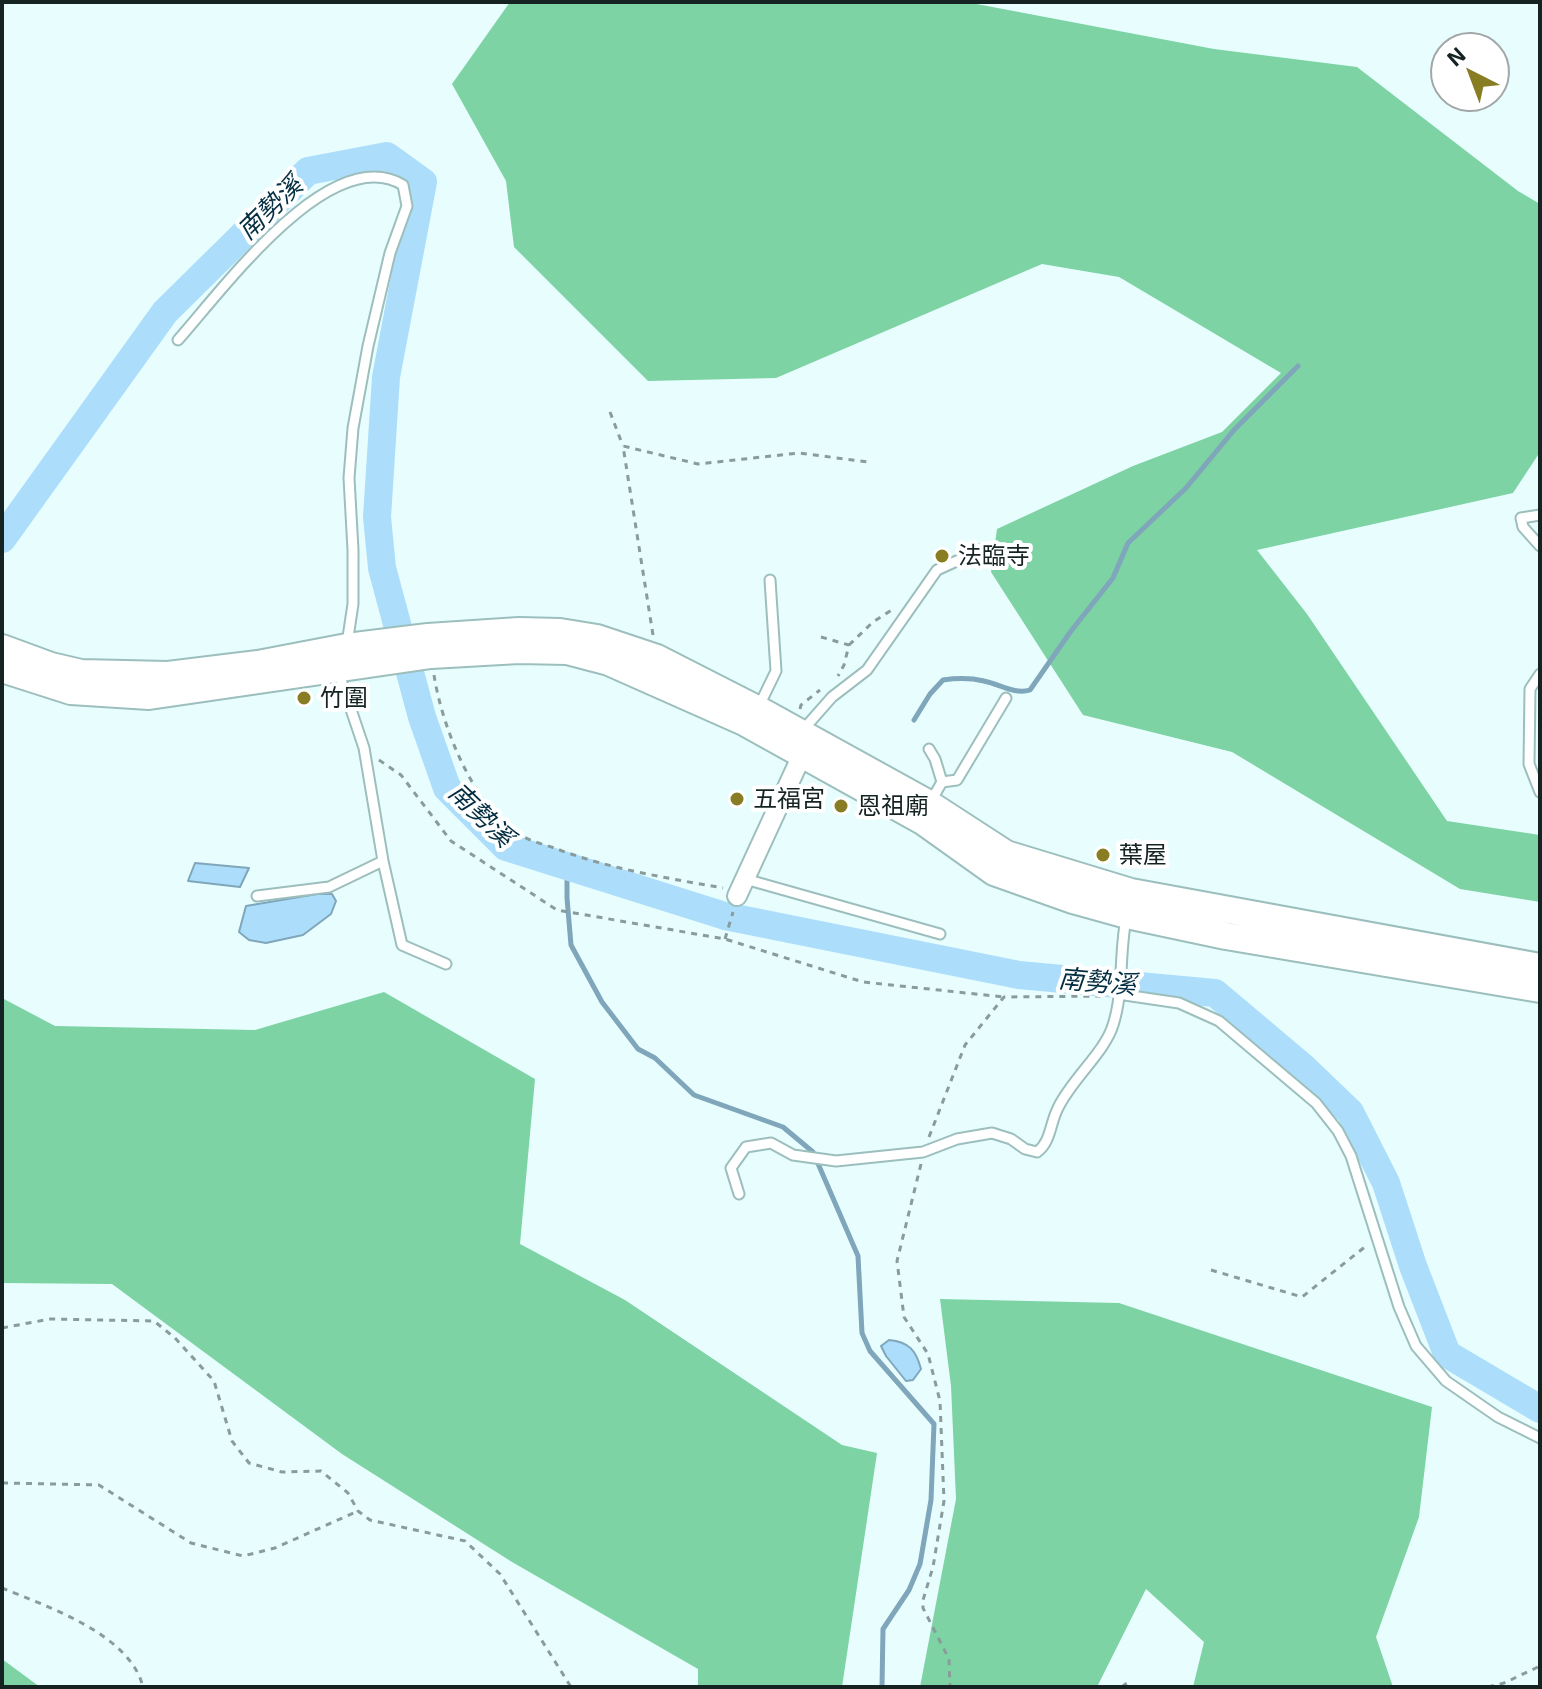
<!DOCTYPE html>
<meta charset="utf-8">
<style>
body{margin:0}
#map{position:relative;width:1542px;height:1689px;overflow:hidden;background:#e8fefe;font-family:"Exo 2",sans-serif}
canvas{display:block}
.frame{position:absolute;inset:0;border:4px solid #162323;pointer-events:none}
.north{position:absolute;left:1430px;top:32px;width:80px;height:80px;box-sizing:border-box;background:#fff;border:2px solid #a2a7a7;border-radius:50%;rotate:318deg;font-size:22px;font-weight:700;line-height:32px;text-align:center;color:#162323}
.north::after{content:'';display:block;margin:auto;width:28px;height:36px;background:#887d23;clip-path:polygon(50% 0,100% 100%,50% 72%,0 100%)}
</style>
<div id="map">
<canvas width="1542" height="1689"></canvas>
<div class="frame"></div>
<div class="north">N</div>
</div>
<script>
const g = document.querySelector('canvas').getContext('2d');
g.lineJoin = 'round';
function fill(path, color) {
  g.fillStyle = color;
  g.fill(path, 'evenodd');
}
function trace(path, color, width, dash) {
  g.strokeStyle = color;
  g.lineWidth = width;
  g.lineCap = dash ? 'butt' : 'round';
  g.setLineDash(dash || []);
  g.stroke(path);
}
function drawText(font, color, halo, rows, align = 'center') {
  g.font = font + ' "Exo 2","Noto Sans TC",sans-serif';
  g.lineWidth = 8;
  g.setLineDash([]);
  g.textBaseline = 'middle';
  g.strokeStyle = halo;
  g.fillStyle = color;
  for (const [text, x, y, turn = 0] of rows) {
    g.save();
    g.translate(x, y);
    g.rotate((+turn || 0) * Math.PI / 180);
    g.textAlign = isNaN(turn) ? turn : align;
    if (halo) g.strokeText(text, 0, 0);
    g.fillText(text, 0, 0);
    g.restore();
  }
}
const forest = new Path2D(`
 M510,2h456l248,47 143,18 161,124 22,13v248l-27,41 -256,57 50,64 140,207 93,14v67l-80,-13 -228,-137 -149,-37 -92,-143 6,-43 136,-63 89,-34 59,-59 -162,-96 -77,-13 -266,114 -128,3 -134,-134 -8,-66 -54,-97z
 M384,992l151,87 -15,165 105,56 217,145 35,8 -35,234h-144v-18l-186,-107 -170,-108 -230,-170 -110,-1v-285l53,28 200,4z
 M940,1299l179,4 313,104 -13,110 -43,120 17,50h-200l11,-45 -58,-53 -49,98h-177l36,-188 -5,-113z
 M2,1659l38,28h-38z`);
const water = new Path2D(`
 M195,863l54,5 -9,19 -52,-6z
 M317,894h15l4,7 -5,13 -28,21 -37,8 -17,-3 -10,-8 7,-26z
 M889,1340c20,2 27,10 32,29l-8,11 -7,1 -20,-25 -5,-10z`);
const stream = new Path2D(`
 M914,720l16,-26 13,-14c14,-2 28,-2 41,1 15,3 31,14 46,9l41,-59 42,-53 15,-35 58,-55 48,-58 64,-64
 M567,866v32l4,47 31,57 36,47 17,9 39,37 89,32 30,25 45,104 4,77 8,18 64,73 -3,76 -11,64 -11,26 -26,39 -1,58`);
const river = new Path2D(`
 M2,539l163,-227 143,-141 79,-15 36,26 -37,195 -9,140 5,51 40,149 25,71 59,59 219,69 294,59 196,18 89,75 46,44 36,71 27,83 34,88 93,55`);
const path = new Path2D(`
 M610,412l13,34
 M653,635l-30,-189 75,18 101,-11 69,9
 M821,637l28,8 -5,20 -6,11
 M849,645l24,-23 22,-14
 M434,675c8,52 40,134 88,161 11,6 24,9 35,13 53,20 110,29 166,39
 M800,709l1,-4 19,-15
 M379,760l22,15 50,66 106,69 168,29 138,43 141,15
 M725,939l8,-27
 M929,1137l36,-92 39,-48 103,-1
 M921,1164l-24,97 7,56 24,37 12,47 4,100 -11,66 -10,33v8l26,51 1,28
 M1211,1270l91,27 64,-51
 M2,1328l48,-9 104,2 21,17 39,43 18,60 17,22 33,9 39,-1 27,22 10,18 12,9 95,21 35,33 71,113
 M2,1483l97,2 92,58 52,13 32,-8 83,-37
 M2,1588c46,19 128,46 141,99
 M1122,1687l8,-7
 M1488,1687l16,-4 36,-17`);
const lane = new Path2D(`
 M178,340c43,-48 152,-199 225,-155l4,21 -17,47 -22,93 -15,82 -4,50 4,72v54l-6,40
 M1540,515l-19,3 2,9 17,19
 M1540,674l-10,15 -1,75 11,28
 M759,706l17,-35 -6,-91
 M802,731l30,-34 35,-27 70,-100 48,-22
 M929,749l6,10 7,23
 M931,801l11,-19 15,-2 49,-82
 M383,861l19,84 44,19
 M745,879l195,55
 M257,896l72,-9 54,-26 -19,-113 -26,-77
 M1118,994l61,9 40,18 97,82 22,28 13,25 48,151 17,39 30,35 52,36 42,21
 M739,1194l-8,-26 15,-21 25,-4 22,12 43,6 87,-9 34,-13 35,-6 19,6 14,10 12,3c14,-10 13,-29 21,-44 13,-28 47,-56 55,-83 11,-34 6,-71 13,-106`);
const street = new Path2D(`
 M737,896l65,-141`);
const secondary = new Path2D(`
 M2,648l49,18 30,7 87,2 90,-11 89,-17 81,-10 91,-6 41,1 37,6 60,20 100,51 172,95 77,50 125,38 409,75
 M2,669l69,22 78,5 282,-41 88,-5 48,1 42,11 133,59 182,101 70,50 79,28 54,15 99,21 314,53`);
const markers = [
 [942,556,8,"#887d23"],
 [304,698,8,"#887d23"],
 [737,799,8,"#887d23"],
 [841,806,8,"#887d23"],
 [1103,855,8,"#887d23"]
];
const poiNames = [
 ["法臨寺",958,556],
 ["竹圍",320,698],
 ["五福宮",753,799],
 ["恩祖廟",857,806],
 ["葉屋",1119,855]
];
const waterNames = [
 ["南勢溪",270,208,-44],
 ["南勢溪",481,815,44],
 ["南勢溪",1097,982,5]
];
fill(forest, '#7dd3a3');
fill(water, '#acdefb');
trace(water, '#7fa6ba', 2);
trace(stream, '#7fa6ba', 5);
trace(river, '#acdefb', 28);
trace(lane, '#9cbfbe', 13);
trace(street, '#9cbfbe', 22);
trace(secondary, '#9cbfbe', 30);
trace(path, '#899b9b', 3, [6, 6]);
trace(lane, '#fff', 9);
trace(street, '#fff', 18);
trace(secondary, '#fff', 26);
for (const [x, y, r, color] of markers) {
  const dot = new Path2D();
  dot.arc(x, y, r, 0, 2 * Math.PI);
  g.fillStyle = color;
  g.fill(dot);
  trace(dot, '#fff', 3);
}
drawText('24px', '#162323', '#fff', poiNames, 'left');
drawText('italic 26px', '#042e41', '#fff', waterNames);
</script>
